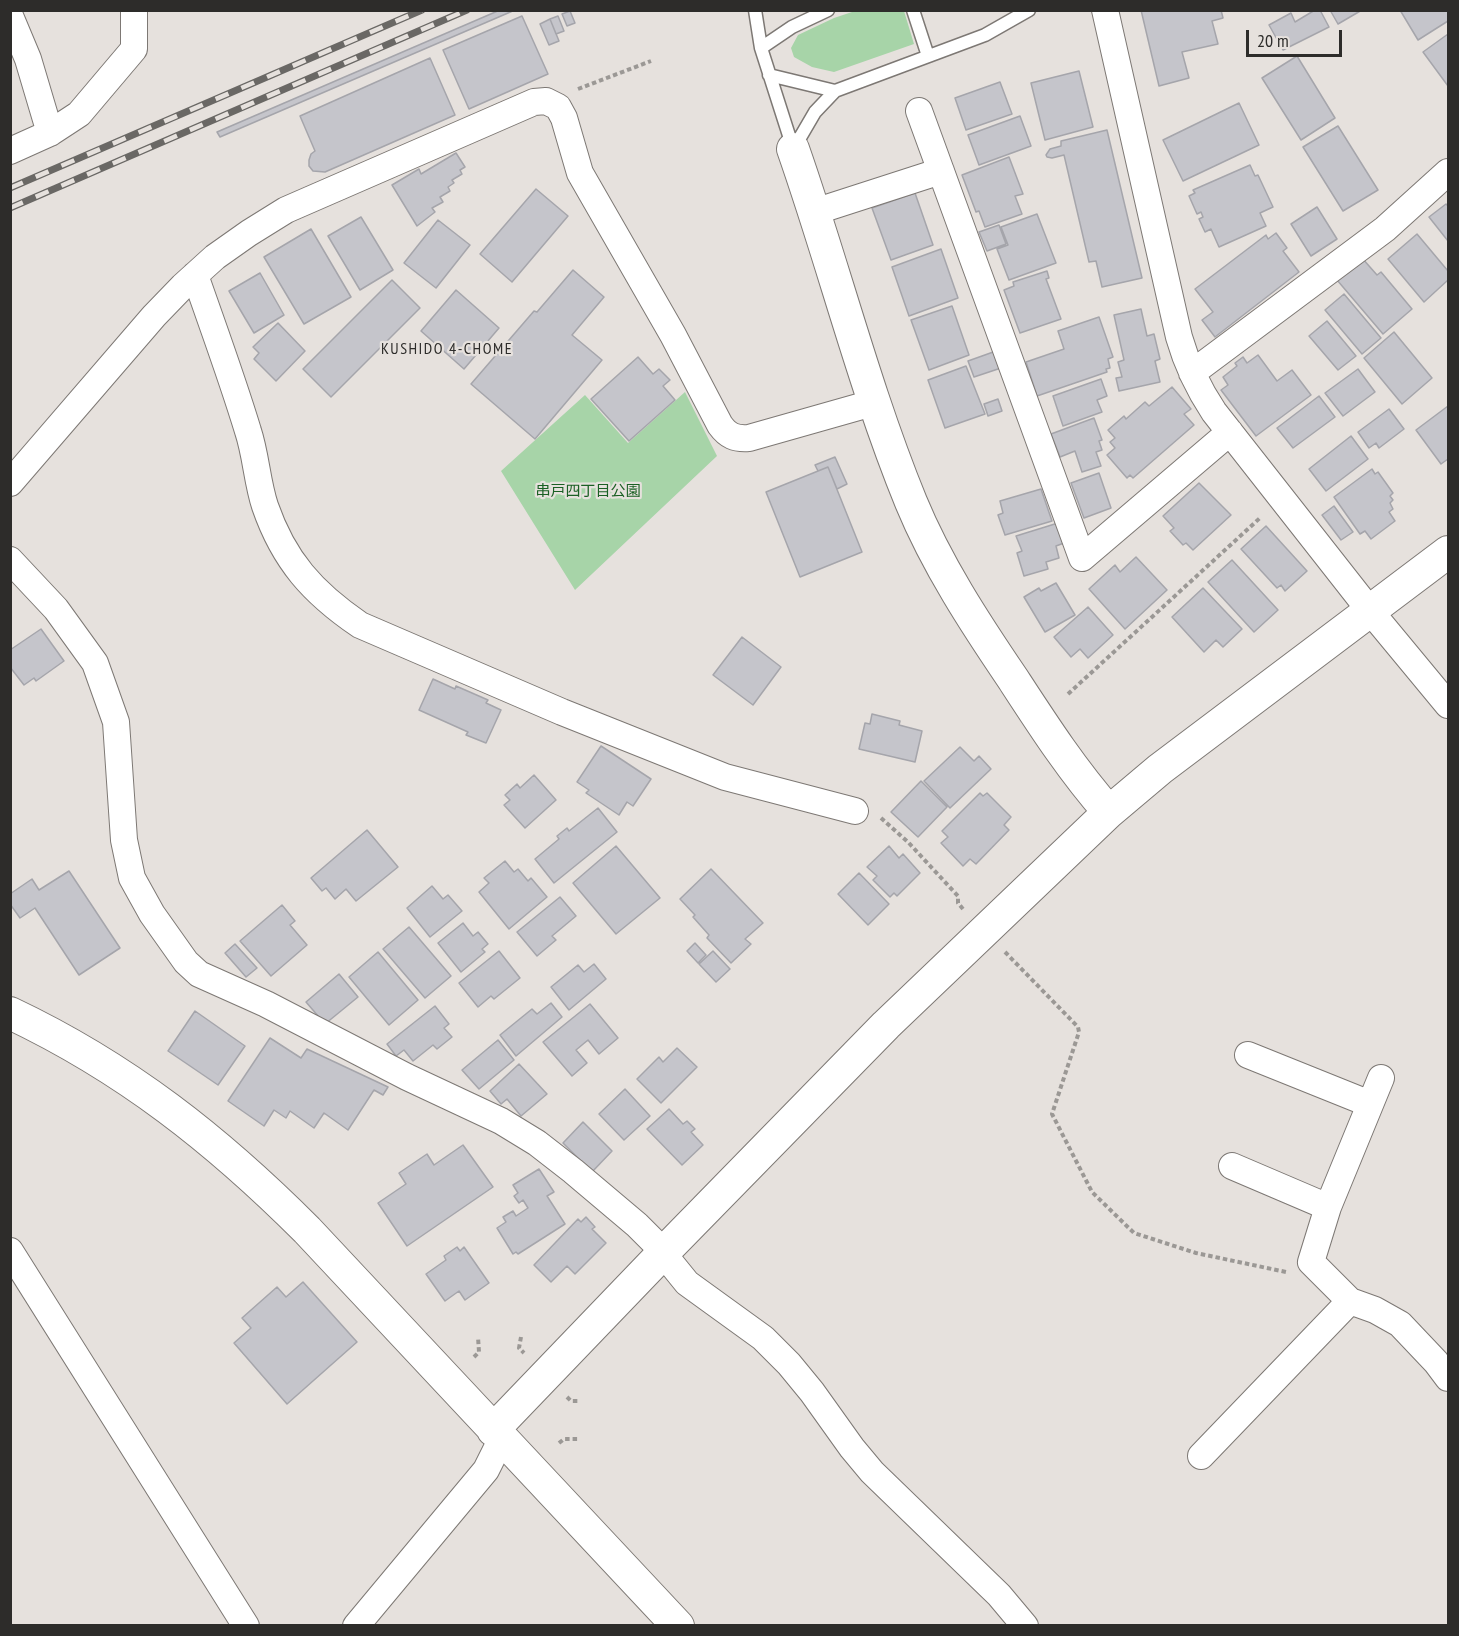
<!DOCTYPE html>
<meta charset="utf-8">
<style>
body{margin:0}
#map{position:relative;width:1459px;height:1636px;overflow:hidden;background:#e6e1dd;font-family:"PT Sans Narrow",sans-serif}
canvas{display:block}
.frame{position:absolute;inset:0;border:12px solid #2d2c2a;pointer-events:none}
.scale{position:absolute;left:1246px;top:30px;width:96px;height:27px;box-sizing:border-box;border:3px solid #2d2c2a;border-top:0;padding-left:8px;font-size:18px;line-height:21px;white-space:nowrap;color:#2d2c2a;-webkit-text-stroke:4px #e6e1dd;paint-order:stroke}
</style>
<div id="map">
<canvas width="1459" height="1636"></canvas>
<div class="frame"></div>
<div class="scale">20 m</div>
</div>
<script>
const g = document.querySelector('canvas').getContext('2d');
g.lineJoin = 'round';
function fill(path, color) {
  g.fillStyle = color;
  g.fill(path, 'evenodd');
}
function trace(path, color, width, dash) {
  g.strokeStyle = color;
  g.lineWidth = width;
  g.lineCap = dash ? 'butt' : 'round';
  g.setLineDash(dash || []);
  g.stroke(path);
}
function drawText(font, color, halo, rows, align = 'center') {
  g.font = font + ' "PT Sans Narrow","Noto Sans JP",sans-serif';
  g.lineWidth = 4.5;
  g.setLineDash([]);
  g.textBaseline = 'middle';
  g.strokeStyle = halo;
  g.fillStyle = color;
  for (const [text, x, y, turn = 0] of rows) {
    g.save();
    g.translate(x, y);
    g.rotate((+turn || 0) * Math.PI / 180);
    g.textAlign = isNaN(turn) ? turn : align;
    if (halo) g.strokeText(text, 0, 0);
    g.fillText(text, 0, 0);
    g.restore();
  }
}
const green = new Path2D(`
 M858,10l46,1 10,33 -80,28 -22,-5 -18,-10 -3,-9 7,-13 36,-17z
 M685,392l32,64 -142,134 -74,-119 84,-76 43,48z`);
const building = new Path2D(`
 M500,10h15l-295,127 -3,-5z
 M1141,10h80l2,8 -11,3 6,23 -36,8 7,26 -30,8z
 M1315,10h5l9,17 -46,23 -14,-25 22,-12 4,9z
 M1330,10h32l-24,14z
 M1400,10h48v11l-30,19z
 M570,11l5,12 -8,3 -5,-12z
 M522,16l26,58 -79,35 -26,-59z
 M558,16l6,15 -8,3 -6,-15z
 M550,19l9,22 -10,4 -9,-21z
 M1448,34v52l-25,-34z
 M1297,56l38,62 -34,22 -39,-62z
 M430,58l25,57 -130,57 -12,-1 -4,-5v-6l2,-6 4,-3 -15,-35z
 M1079,71l14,56 -48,13 -14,-57z
 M1000,82l12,32 -46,16 -11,-32z
 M1239,103l20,42 -76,36 -20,-41z
 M1020,116l11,30 -52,19 -11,-30z
 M1338,126l40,64 -35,21 -40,-64z
 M1107,130l35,148 -40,9 -6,-26 -7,1 -25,-107 -12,3 -5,-1 -1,-2 4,-6 11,-3v-5z
 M456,153l9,14 -5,3 2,4 -10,6 2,3 -6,4 2,4 -10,6 3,5 -11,6 3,4 -18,14 -25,-41 27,-16 2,5z
 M1009,157l14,37 -8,2 7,18 -37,13 -6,-16 -3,1 -14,-37z
 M1250,165l5,11 3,-1 15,32 -13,6 6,13 -47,21 -8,-18 -6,3 -6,-13 4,-2 -2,-5 -4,2 -8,-18 6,-3 -2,-3z
 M536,189l32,27 -56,66 -32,-28z
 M915,193l18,52 -42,15 -19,-52z
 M1446,204l2,2v35l-19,-24z
 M1317,207l20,32 -26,17 -20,-32z
 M1037,214l19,49 -47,17 -12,-31 11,-4 -7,-18z
 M361,217l32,53 -33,20 -32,-54z
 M438,220l32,25 -34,43 -32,-25z
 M999,225l7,19 -19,7 -8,-19z
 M311,229l40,68 -47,27 -40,-67z
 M1276,233l11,15 -4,3 16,21 -84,65 -13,-17 11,-8 -18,-23 71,-54 2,4z
 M1417,234l31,37v9l-24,22 -36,-43z
 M941,249l17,49 -49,18 -17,-49z
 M1362,258l15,17 4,-3 31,37 -29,25 -46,-54z
 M573,270l31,27 -32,38 30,25 -67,79 -64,-55 63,-73 3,1z
 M1047,271l2,7 -3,1 15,40 -41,14 -16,-43 10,-4 -1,-4z
 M260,273l24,42 -30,18 -25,-42z
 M392,280l28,28 -89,89 -28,-28z
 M456,290l43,38 -35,41 -43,-38z
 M1344,294l37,44 -19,16 -37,-44z
 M952,306l17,49 -40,15 -18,-50z
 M1141,309l6,27 7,-2 6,25 -5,2 5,21 -41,9 -3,-13 6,-1 -4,-15 6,-2 -10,-45z
 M1099,317l14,40 -5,2 2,9 -4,1 1,3 -70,24 -11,-34 38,-13 -6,-18z
 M1327,321l29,35 -18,14 -29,-34z
 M278,323l27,28 -29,30 -22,-22 5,-6 -6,-6z
 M1394,332l38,46 -30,26 -38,-46z
 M996,351l5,17 -27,9 -6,-16z
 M1258,355l19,26 15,-11 19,25 -55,41 -35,-46 7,-5 -5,-8 14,-11 -2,-3 8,-6 4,6z
 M638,357l15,17 6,-5 11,11 -7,6 12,14 -46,41 -38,-42z
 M966,366l19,48 -40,14 -17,-48z
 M1358,369l17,23 -32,24 -18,-23z
 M1101,379l6,17 -10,4 5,12 -39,14 -10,-30z
 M1172,387l19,22 -7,5 10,11 -61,53 -3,-3 -3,3 -20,-23 8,-7 -5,-6 5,-4 -7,-8 16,-14 2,3 19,-17 4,4z
 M1319,396l16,21 -42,31 -16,-20z
 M998,399l4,12 -14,5 -4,-12z
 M1448,406v53l-7,5 -25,-34z
 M1389,409l15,20 -25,19 -3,-5 -7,5 -11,-16z
 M1094,418l8,22 -3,1 3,9 -6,2 5,14 -19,6 -7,-21 -15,6 -9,-23z
 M1351,436l17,23 -42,32 -17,-22z
 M835,457l12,27 -10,5 -9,-22 -10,4 -3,-6z
 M828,467l34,85 -62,25 -34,-85z
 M1372,469l3,5 3,-2 15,21 -3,3 3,4 -3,3 3,6 -4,3 6,9 -24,18 -6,-8 -5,3 -26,-37z
 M1099,473l12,35 -27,10 -13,-35z
 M1199,483l32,32 -38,35 -7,-7 -3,2 -13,-14 4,-3 -11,-12z
 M1041,489l11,32 -47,14 -7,-20 5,-2 -3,-12z
 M1334,506l19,26 -12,8 -19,-25z
 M1058,523l6,20 -8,3 3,12 -13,4 2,7 -24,7 -7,-23 5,-2 -6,-15z
 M1266,526l41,45 -22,20 -4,-6 -4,3 -36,-39z
 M1136,557l31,33 -42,39 -36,-40 26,-24 5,7z
 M1232,560l46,50 -24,22 -46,-50z
 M1056,583l19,32 -30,17 -21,-35 15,-9 2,3z
 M1203,588l39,41 -19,18 -7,-7 -12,12 -32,-35z
 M1088,607l25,28 -25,23 -8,-9 -9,8 -17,-20z
 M41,629l23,32 -28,20 -2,-3 -10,7 -14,-18v-17z
 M742,637l39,30 -28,38 -40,-30z
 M433,679l22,10 1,-3 32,14 -2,3 15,7 -15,33 -20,-8 2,-3 -49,-22z
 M872,714l28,7 -1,4 23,6 -7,31 -56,-13 6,-26 5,1z
 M601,746l50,33 -18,27 -6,-4 -8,13 -33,-22 3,-3 -12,-8z
 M960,747l14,14 5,-5 12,13 -41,39 -26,-27z
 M534,775l22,25 -31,28 -21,-23 6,-5 -5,-5 12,-11 3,4z
 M921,781l26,26 -29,30 -27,-25z
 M980,793l3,3 4,-3 24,24 -7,8 5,5 -33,34 -6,-5 -7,7 -22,-23 7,-6 -6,-6z
 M598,808l19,24 -63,51 -19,-24 24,-20 -2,-3 10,-8 2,3z
 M367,830l31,37 -42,34 -10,-12 -11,10 -9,-11 -4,3 -11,-13z
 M616,846l44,52 -44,36 -43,-51z
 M889,846l10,12 4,-4 17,19 -23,23 -3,-3 -4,4 -17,-17 4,-4 -10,-9z
 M505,861l9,11 4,-3 10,12 3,-3 16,19 -38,32 -30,-37 10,-9 -5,-5z
 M711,869l52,54 -18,16 6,5 -20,19 -24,-25 2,-3 -16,-18 2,-2 -15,-16z
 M69,871l51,77 -41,27 -44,-67 -15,10 -10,-14v-10l22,-15 7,11z
 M859,873l30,31 -21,21 -30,-31z
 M432,886l11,13 5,-4 14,16 -32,26 -23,-29z
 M560,897l16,19 -24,20 4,4 -19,16 -20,-24z
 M282,905l13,16 -5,4 17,20 -36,31 -31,-35z
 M463,923l10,13 5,-4 10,12 -6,5 3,3 -24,20 -23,-29z
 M409,927l42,49 -26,22 -42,-49z
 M695,943l11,12 -8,8 -11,-12z
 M235,944l22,24 -11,9 -21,-24z
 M499,951l21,27 -26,21 -3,-3 -13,11 -19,-24z
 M713,951l17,18 -14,13 -17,-18z
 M378,952l40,48 -29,25 -40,-48z
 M594,964l12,15 -37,31 -18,-23 27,-22 6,7z
 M339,974l19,23 -33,27 -19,-22z
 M551,1003l11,14 -46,39 -16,-21 32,-26 5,5z
 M590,1004l28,34 -19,16 -11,-14 -12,10 11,13 -15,13 -29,-34z
 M435,1006l14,18 -5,4 8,9 -15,12 -4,-4 -20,16 -9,-11 -8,6 -9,-12z
 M195,1011l50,35 -27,39 -50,-34z
 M270,1038l31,20 6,-9 81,38 -5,8 -9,-5 -26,40 -24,-17 -10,15 -24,-17 -4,7 -12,-8 -10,16 -36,-25z
 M498,1040l16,20 -35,29 -17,-19z
 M677,1048l20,19 -36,36 -24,-24 22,-22 4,5z
 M519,1064l28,30 -26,22 -14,-17 -6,5 -11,-13z
 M625,1089l25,27 -26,24 -25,-26z
 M669,1109l14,15 4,-3 8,8 -4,3 12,13 -21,20 -35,-36z
 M583,1122l29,29 -20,21 -29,-29z
 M463,1145l30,42 -86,59 -29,-43 28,-19 -7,-11 28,-19 7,11z
 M539,1169l15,23 -7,4 18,28 -47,30 -2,-2 -3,2 -16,-26 9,-6 -3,-5 10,-6 3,5 12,-8 -5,-8 -4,3 -5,-7 4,-3 -5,-8z
 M586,1217l9,10 -3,2 14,14 -31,31 -8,-8 -16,16 -17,-17 44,-46 3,3z
 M457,1247l3,4 4,-4 25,36 -24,17 -6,-9 -14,10 -19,-27 20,-14 -2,-4z
 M303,1282l54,60 -70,62 -53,-61 17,-15 -9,-10 35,-31 9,10z`);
const path = new Path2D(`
 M578,89l73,-28
 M1068,694l193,-177
 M881,818l27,24 50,54v7l5,6
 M1005,952l73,75 1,5 -27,82 40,78 42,41 62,20 90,19
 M521,1337l-2,11 5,5
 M474,1357l5,-5 -1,-15
 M567,1397l4,4h8
 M559,1443l5,-4h14`);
const service = new Path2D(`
 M755,10l6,38 32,100
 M913,10l15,46
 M761,48l31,-21 36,-17
 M769,75l66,16
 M794,148l21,-36 20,-21 150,-56 44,-25`);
const minor = new Path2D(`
 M1105,10l74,327c8,28 19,51 35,75l157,200 77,93
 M10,16l18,43 22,74
 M919,111l163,447 148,-126
 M10,151l40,-18 29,-19 55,-65v-39
 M814,212l127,-41
 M195,275c18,52 37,103 53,156 8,24 9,51 17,75 19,55 48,87 95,119l202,87 163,65 130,34
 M1192,373l193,-144 63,-57
 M10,483l144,-167 29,-30 32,-29 34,-24 37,-23 248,-108 12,-1 12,6 6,11 16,55 93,162 47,90c8,11 15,14 29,13l127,-36
 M10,560l46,49 39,54 21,59 8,118 8,38 20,36 34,48 13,12 67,30 141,73 94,44 36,22 36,28 64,54 16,16 34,42 76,55 26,26 23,28 40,56 20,24 127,123 26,31
 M1248,1055l122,49
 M1381,1078l-53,129 -17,55 39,39 25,9 25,14 36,38 12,16
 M1232,1166l96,41
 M10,1251l236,375
 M1201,1456l149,-155
 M356,1626l130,-156 16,-32`);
const tertiary = new Path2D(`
 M793,149c41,117 71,238 118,353 26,63 64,121 102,177 30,46 59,91 96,133
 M10,1013c116,55 207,127 297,217l371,396
 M493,1430l170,-177 223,-228 223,-213 51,-43 288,-217`);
const rail = new Path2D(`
 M10,188l412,-178
 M10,208l457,-198`);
const parkNames = [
 ["串戸四丁目公園",588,492]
];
const neighbourhoodNames = [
 ["KUSHIDO 4-CHOME",447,349]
];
fill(green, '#a7d4a8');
fill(building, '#c5c5cb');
trace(building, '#a5a5ab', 1.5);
trace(service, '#7d7874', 15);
trace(minor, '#7d7874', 28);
trace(tertiary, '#7d7874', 34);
trace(path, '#9b9895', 4, [4.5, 3]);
trace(service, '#fff', 12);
trace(minor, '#fff', 26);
trace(tertiary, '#fff', 32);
trace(rail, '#6a6865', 7);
trace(rail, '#e6e1dd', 4.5, [14]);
drawText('15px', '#1b6024', '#e6e1dd', parkNames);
g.letterSpacing = '1.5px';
drawText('16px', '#2d2c2a', '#e6e1dd', neighbourhoodNames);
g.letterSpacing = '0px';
</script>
